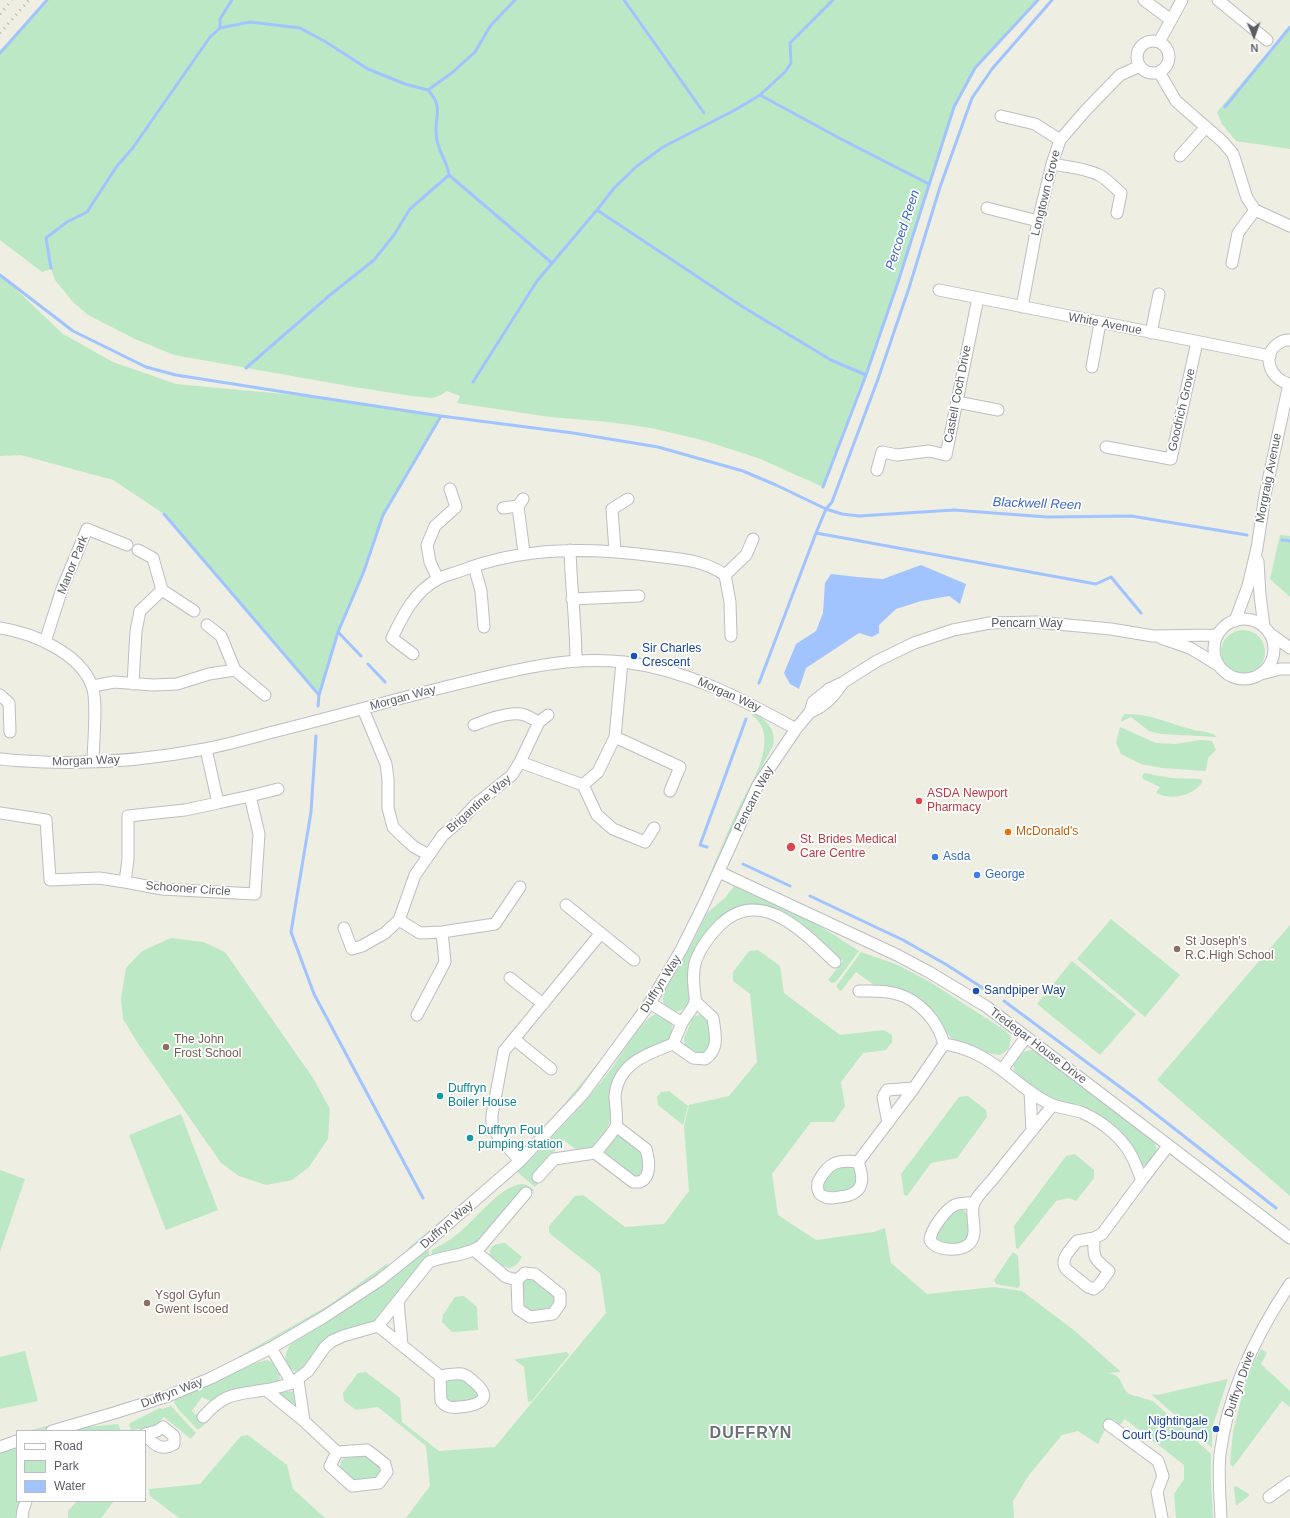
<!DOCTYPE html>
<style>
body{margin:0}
#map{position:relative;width:1290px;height:1518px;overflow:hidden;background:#eeeee2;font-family:Helvetica,sans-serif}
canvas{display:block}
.legend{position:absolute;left:16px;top:1430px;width:130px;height:72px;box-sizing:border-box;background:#fff;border:1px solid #bdbec1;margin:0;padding:5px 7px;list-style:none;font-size:12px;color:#5a5d64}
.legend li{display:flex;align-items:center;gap:8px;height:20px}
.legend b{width:20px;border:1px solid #bdbec1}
.north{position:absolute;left:1234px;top:16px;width:40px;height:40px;-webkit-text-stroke:3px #fff;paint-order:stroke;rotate:178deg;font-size:11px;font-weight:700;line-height:16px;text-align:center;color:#5a5d64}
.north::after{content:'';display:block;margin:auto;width:14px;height:18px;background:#5a5d64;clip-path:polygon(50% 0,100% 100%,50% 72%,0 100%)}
</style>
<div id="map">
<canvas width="1290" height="1518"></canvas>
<ul class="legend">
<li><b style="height:5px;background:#fff"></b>Road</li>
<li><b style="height:11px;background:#bde8c5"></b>Park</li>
<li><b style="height:11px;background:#a1c4ff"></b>Water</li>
</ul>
<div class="north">N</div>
</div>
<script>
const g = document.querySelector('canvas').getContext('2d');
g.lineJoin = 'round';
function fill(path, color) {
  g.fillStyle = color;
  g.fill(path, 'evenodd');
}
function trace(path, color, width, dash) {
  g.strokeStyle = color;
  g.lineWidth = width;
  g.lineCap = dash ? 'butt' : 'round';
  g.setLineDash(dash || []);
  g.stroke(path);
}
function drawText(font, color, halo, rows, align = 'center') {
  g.font = font + ' Helvetica,sans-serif';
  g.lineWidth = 3.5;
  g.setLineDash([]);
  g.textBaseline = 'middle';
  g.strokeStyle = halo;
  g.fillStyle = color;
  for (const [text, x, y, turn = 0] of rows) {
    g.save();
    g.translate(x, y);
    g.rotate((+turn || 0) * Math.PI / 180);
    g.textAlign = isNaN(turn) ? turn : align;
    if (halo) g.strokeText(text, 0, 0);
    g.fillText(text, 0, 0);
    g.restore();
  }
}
const green = new Path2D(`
 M47,0h991l-63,68 -21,39 -56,175 -32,93 -43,112 -65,-29 -56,-18 -51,-12 -42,-6 -59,-5 -93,-14 3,-7 -13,-5 -8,5 -7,2 -20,-2 -58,-9 -180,-32 -39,-16 -47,-24 -15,-13 -18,-22 -4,-11 -9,3 -42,-32v-187z
 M1290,26v123l-54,-8 -14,-17 -5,-12z
 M0,274l63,60 50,28 63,22 140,13 125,19 -58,99 -19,56 -26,61 -19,63 -155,-181 -51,-34 -92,-25 -21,1z
 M1280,535l10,1v61l-20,-18z
 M1221 652a22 22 0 1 1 44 0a22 22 0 1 1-44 0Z
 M754,712c12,9 23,17 19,34l-19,35 -52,120 -3,-1c13,-30 25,-61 39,-91 9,-20 24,-40 26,-62 2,-14 -2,-24 -12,-32z
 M1125,714c24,-1 46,10 69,16 7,2 18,1 23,7l-56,-3 -12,-3 -18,-14 -10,5 1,-5z
 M1120,727l36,16 20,1 24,-4 12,1 4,9 -8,8 -2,13 -44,-3 -21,-4 -20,-10 -5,-11z
 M1144,773l27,5 28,1 3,1v3c-11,14 -31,17 -46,10l4,-6 -17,-8 -1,-3z
 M734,886l75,33 50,32 -23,31 -4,1 -4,-3 15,-19 -57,-46 -22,-8 -55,25 -19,70c-7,12 -20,13 -27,0v-6l2,-7 25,-42 17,-34 18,-15z
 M697,905l3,1 -37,70 -84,116 -29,31c20,-28 44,-53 64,-81 32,-43 60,-89 83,-137z
 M1111,919l69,56 -35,42 -68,-58z
 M1290,925v271l-133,-116z
 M171,938l32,4 22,10 88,126 17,31 -2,30 -19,28 -17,13 -26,5 -27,-9 -18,-13 -84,-121 -14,-23 -2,-21 5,-30 16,-17z
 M758,950l22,16 4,27 56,42 44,-5 8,5v7l-6,8 -23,3 -22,29 4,24 -11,16h-23l-39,52 6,41 38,25 58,-8 11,-4 6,35 36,31 67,-7 28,4 53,40 46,41 -14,1c17,2 12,12 22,21l24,7 58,53v27l2,37h-37l-2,-24 10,-15v-14l-59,-46 -5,6 -7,-6 -11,16 -4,9 -20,-13 -16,4 -33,40 -16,26 1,17h-608l24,-32 -4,-40 -48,-39 -22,3 -12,-9 -1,-8 15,-20 8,-1 34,26 2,24 37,29 56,-4 111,-134 -6,-40 -51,-40v-7l26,-30 8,-1 42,32 39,-3 25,-33 -5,-65 5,-21 40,-9 28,-34 -7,-68 -17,-13v-9l16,-21z
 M861,952l37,13 32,17 76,49 5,6 -2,12 -9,6 -13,-2 -1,1 -34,-15 -11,-14 -60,-38 -7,-2 -18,-13 -15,19 -4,-3v-3z
 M1072,961l64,53 -36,41 -63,-51z
 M656,1014l7,1 8,6c3,9 1,15 -6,22l-39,19c-5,20 -16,91 -44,89 -7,-1 -13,-7 -18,-11l-31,37 6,6 -4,4 -19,-16c12,-7 22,-19 31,-29 23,-24 45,-48 65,-74 10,-14 29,-49 44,-54z
 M701,1014l8,4 3,23 -7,12 -7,2 -13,-8 -1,-9 9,-21z
 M1035,1050l117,89c9,11 2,18 -6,27l-4,-1 -11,-19 -91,-52 -25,-21 -2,-10c7,-9 10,-13 22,-13z
 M669,1091l19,15 -5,19 -25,-20 -1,-8 4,-5z
 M968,1096l18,14 1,7 -30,41 -26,5 -24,33 -3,-1 -3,-21 58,-77z
 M181,1114l37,96 -52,20 -37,-95z
 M616,1134h4l22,17 3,18 -4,7 -6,1 -29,-21 -2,-6z
 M1075,1154l19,16v8l-18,23 -7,-3 -13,3 -38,48 -2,-1 -2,-22 52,-70z
 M850,1165l6,3 1,13 -3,7 -21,6 -8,-2c-5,-10 4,-17 10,-24z
 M0,1170l25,9 -25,73z
 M503,1170l-93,79 -4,1 94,-79z
 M522,1184l5,1 7,5 -56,54 -47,15 1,-9c8,-5 17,-9 24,-15 18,-13 43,-49 66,-51z
 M962,1209c9,4 10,28 2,33 -7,4 -18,2 -25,0 -7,-12 8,-23 16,-32z
 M505,1243l17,14c-11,19 -20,9 -32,-2 -1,-11 7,-11 15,-12z
 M429,1250v11l-53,60 -32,11 -39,38c-20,6 -25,-12 -14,-26l79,-50 55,-43z
 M1013,1252l5,4 2,29 -2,3 -22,-4 -2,-4z
 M388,1263l-3,8 -6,4 -104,67 -56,26 110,-63z
 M533,1277l22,17 2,7 -6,7c-16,3 -28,8 -29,-13 0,-6 -1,-11 3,-16z
 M464,1296l13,11 1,23 -26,2 -10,-10 1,-7 12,-18z
 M1261,1349l6,4 -6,11 29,27v16l-8,-6 -49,66 -3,-3 3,-32 11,-44 6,-19z
 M25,1351l13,50 -38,8v-52z
 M567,1352l2,3 -37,46 -4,1 -4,-35 -9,-7 1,-1z
 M267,1360c9,3 15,11 12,21l-69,20 -8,-4 -10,14 14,12 -8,7 -20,-21 -4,-7 1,-3 28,-11 52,-25z
 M461,1378l4,1 13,14 -1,6 -20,5 -10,-3 -2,-18 6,-3z
 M1228,1379l-16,49v20l-61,-54 6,1z
 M293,1391h3l1,19 -18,-17z
 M130,1401l-3,3c-31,11 -67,27 -100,27l33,-8z
 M171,1406l25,27 -5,6 -27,-22c-11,12 -17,11 -33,13l-2,-5 1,-2 30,-15 2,1z
 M118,1424l3,7h-46l12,-4z
 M248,1435l39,30 6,24 32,29h-146l-29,-22 -1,-7 51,-5 41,-48z
 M17,1448v53h4l-3,17h-18v-65z
 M364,1456c8,2 16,9 17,17l-3,6 -24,3 -14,-14 1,-7 4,-3z
 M1236,1486l13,8v2l-12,9h-1l-2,-18z
 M77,1501h37l-13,17h-33v-7z`);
const water = new Path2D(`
 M921,565l45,19 -6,20 -11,-8 -28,5 -25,8 -17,16v8l-7,4 -13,-4 -53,35 -7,21 -9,-5 -6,-11 12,-29 20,-13 7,-18 2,-30 6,-9 26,3 26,2z`);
const stream = new Path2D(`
 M624,0l80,113
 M220,28v-9l12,-19
 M0,53l47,-53
 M760,95l81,44 88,45
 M1225,107l65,-80
 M449,175l103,88
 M597,210l146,97 88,53 35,15
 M51,268l-5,-30 21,-16 20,-10 30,-46 15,-17 78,-112 10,-9 30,-6 50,6 26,14 42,27 37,15 23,6 25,-18 22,-20 16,-27 24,-25
 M0,275l73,56 73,36 30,8 140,22 125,19 132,17 85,14 85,24 33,14 50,24 16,5 17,2 95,-6 93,7 84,-1 116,19
 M246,368l84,-73 44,-35 20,-25 16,-26 39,-34c-2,-14 -10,-22 -12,-35 -5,-20 9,-31 -9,-50
 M473,382l64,-101 60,-71 18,-23 22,-21 26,-19 72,-37 25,-15 25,-23 6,-9 -1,-20 43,-43
 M823,487l43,-112 32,-93 56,-175 21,-39 63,-68
 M164,514l155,181
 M816,533l280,51 15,-7 30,36
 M1282,540l8,1
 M338,632l23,24
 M368,664l17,18
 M759,683l57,-150 10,-24 6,-7 46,-123 31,-91 31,-101 32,-89 20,-29 60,-69
 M318,706l1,-11 19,-63 26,-61 19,-56 58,-99
 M316,736l-5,76 -20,120 23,62 109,204
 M707,847l-7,-2 46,-126
 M743,864l47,22
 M810,896l93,44 44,25 42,27
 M1004,1001l135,100 137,107`);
const minor = new Path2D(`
 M1144,0l27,20
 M1218,0l49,40
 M1137 57a16 16 0 1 1 32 0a16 16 0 1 1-32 0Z
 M1159,42l23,-42
 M1159,72l17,29 47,41 10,12 14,44 8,12 35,16
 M1001,116l34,8 25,16
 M1180,156l26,-29
 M1052,164c15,3 33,4 47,11 8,4 15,12 22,18l-4,20
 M987,208l51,13
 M1232,263l6,-30 17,-23
 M939,290l331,66
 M1022,307l16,-86 14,-57 8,-24 26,-30 34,-35 20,-9
 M1151,333l8,-39
 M1290,340c-3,0 -7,0 -9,2 -21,10 -12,38 9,42
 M1092,367l8,-44
 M957,402l41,8
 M1106,447l65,12 26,-117
 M877,470l5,-18 15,3 32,-4 17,4 32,-157
 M518,506l6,47
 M503,508l15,-2 5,-7
 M138,550l15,8 9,32
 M570,550c1,37 6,74 6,111
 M615,551l-3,-42 16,-10
 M1258,561l2,34 4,32
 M474,566l7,25 3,36
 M725,575l5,27 1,34
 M725,575l21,-20 7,-16
 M438,579l-8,-17 -3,-17 8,-19 21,-19 -6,-18
 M572,599l67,-3
 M1214 649a30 30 0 1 1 60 0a30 30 0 1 1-60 0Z
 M1235,621l13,-35 9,-38 8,-53 24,-111
 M207,625l14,11 14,34
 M0,628c33,5 80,25 92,58 6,14 1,59 1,76
 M1269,633l21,15
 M1161,638l29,10 28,17
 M45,642l17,-53 25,-60 40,16
 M413,654l-21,-16c11,-23 22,-46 46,-59 7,-4 17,-6 25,-9 63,-24 127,-22 192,-14 25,3 49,4 70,19
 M1261,674l19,-5h10
 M133,684l3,-53 4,-20 22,-21 32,21
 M93,686l21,-4 39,3 24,-1 32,-10 26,-4 30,25
 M0,695l9,8 1,29
 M363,709l23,55 2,15v29l5,19 9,9 12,11 15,8
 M810,712c15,-6 23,-15 32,-28
 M539,722l9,-7
 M615,737l65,30 -10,24
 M206,749l12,54 32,-7 9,38 -4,60 -93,-5 -37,-7 3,-23v-43l57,-6 33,-7
 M0,759c15,2 30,2 45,3 54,2 108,-3 160,-13 25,-5 49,-12 72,-18 56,-14 112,-30 168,-44 58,-14 119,-32 179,-25 64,8 116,36 172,67
 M520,762l63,23 15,-13 17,-35 7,-75
 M583,785l14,30 16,14 32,13 9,-14
 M250,796l28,-7
 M0,813l46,7 4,60 49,-2 26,4
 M719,872l178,83 32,17 58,35 303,231
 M566,905l68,55
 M399,920l21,13 22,-1 53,-8 25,-37
 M344,928l8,21 10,-3 23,-13 14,-13 16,-45 28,-40 19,-16 14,-15 36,-29 8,-13 19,-40c-5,-2 -12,-7 -18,-8 -13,-2 -35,6 -47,11
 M510,978l33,26
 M859,991c13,0 26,-1 38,3 22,6 41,27 47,50 23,3 40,13 58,26l24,-33
 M650,1003l32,20c4,-7 11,-14 13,-21 1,-4 -1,-11 -1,-15 -1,-10 -1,-18 2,-27 5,-13 15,-26 24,-35 41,-40 85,9 115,37
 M417,1015l28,-53 -3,-30
 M514,1039l37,30
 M673,1044l20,14 12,1c15,-10 10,-26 8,-41l-18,-17
 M1002,1070c16,12 33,28 51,35 10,4 20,4 30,8 16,7 33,20 43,34 8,10 11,22 16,33l-40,54 -8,4 -17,3c-6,8 -19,19 -10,29l21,17 6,2 5,-4 10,-14c-15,-12 -16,-13 -15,-33
 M1030,1091l2,40
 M888,1123l-5,-26 4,-7 27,-2
 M595,1153l38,29h7c12,-5 9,-23 6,-33l-30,-23
 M520,1161l-22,-25 -6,-10v-11l12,-64 97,-118
 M858,1162c-21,-3 -30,1 -40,20 -1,6 0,12 5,14 5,3 10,2 16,1 23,-2 27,-14 19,-35l56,-74 30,-44
 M538,1177l16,-18 41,-6c4,-4 20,-23 21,-27 2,-5 -1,-23 -1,-30 3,-33 32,-42 58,-52l9,-21
 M1142,1180l26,-34
 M974,1203c-6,0 -13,-1 -19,2 -9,4 -24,24 -25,35 6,11 30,12 39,4 11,-10 0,-30 5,-41 3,-7 14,-18 19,-24 20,-25 40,-50 60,-74
 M475,1251l31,26 11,3 8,-7 10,1 25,20v10l-7,10 -23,3 -12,-8 -1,-29
 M398,1301l4,44
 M378,1326l62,50c7,-1 16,-3 22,-2 4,1 8,4 11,7 21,17 8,24 -13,26 -7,1 -14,1 -19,-6l-1,-25
 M271,1348l21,35 16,-12 17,-24 7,-6 11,-5 35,-10 51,-64c16,-6 39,-7 52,-16l45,-53
 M298,1380l6,41
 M266,1390l38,31 33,31 -7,14 22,20 27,-3 8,-11 -2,-8 -18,-14 -30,2
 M203,1417c22,-24 30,-22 61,-27 9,-1 19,-4 28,-7
 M1109,1425l49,36 5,15 -6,16 5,26
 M163,1427l11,9v8c-13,8 -21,0 -29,-10l12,-3z
 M52,1431l62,-18 54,-17 43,-18 60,-30 53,-31 56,-37 40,-32 100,-87 63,-67 67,-91 31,-53 23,-46 54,-119 38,-56 14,-17 3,-10 16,-13 13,-6 35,-22 37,-18 39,-13 37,-7 46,-1 75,7 42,7 64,-1
 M0,1447l17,-6
 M1269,1497l21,-15
 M22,1518l1,-8 3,-9
 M1221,1518c-1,-21 -3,-43 -1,-64 8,-62 35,-118 70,-170`);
const rail = new Path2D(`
 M0,14l12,-14
 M0,33l29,-33`);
const markers = [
 [634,656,4,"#1a4fb4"],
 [919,801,4,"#e0444e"],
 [1008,832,4,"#e8710a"],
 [791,847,5,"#e0444e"],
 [935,857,4,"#3f7fe0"],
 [977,875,4,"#3f7fe0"],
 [1177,949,4,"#8d6e63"],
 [976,991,4,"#1a4fb4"],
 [166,1047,4,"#8d6e63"],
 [440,1096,4,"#0f9aa8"],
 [470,1138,4,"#0f9aa8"],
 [147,1303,4,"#8d6e63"],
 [1216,1429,4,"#1a4fb4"]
];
const streetNames = [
 ["Longtown Grove",1046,193,-76],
 ["White Avenue",1105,324,11],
 ["Castell Coch Drive",958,394,-79],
 ["Goodrich Grove",1182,410,-77],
 ["Morgraig Avenue",1269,478,-79],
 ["Manor Park",73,565,-68],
 ["Pencarn Way",1027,624],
 ["Morgan Way",729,695,24],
 ["Morgan Way",403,698,-15],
 ["Morgan Way",86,761,-2],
 ["Pencarn Way",754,799,-63],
 ["Brigantine Way",479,804,-41],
 ["Schooner Circle",188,889,4],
 ["Duffryn Way",661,984,-58],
 ["Tredegar House Drive",1038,1046,37],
 ["Duffryn Way",447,1225,-41],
 ["Duffryn Drive",1240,1384,-71],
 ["Duffryn Way",172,1393,-21]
];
const transitNames = [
 ["Sir Charles",642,649],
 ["Crescent",642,663],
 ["Sandpiper Way",984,991],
 ["Nightingale",1208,1422,"right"],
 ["Court (S-bound)",1208,1436,"right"]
];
const healthNames = [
 ["ASDA Newport",927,794],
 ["Pharmacy",927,808],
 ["St. Brides Medical",800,840],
 ["Care Centre",800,854]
];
const foodNames = [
 ["McDonald's",1016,832]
];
const shopNames = [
 ["Asda",943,857],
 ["George",985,875]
];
const educationNames = [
 ["St Joseph's",1185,942],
 ["R.C.High School",1185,956],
 ["The John",174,1040],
 ["Frost School",174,1054],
 ["Ysgol Gyfun",155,1296],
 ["Gwent Iscoed",155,1310]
];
const cultureNames = [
 ["Duffryn",448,1089],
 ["Boiler House",448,1103],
 ["Duffryn Foul",478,1131],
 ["pumping station",478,1145]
];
const waterNames = [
 ["Percoed Reen",903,230,-72],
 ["Blackwell Reen",1037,504,2]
];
const districtNames = [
 ["DUFFRYN",751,1434]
];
fill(green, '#bde8c5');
fill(water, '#a1c4ff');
trace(stream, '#a1c4ff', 3);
trace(minor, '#bcbec4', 13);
trace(minor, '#fff', 11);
trace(rail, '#b6b6b7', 3, [1, 5]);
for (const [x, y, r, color] of markers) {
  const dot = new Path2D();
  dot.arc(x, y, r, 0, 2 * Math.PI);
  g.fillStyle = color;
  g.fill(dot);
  trace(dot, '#fff', 1.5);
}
drawText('12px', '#5a5d64', '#fff', streetNames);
drawText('12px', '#164399', '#fff', transitNames, 'left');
drawText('12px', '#be3a42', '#fff', healthNames, 'left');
drawText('12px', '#c56008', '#fff', foodNames, 'left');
drawText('12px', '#366cbe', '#fff', shopNames, 'left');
drawText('12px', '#785e54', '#fff', educationNames, 'left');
drawText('12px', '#0d838f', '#fff', cultureNames, 'left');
drawText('italic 13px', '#3d66c9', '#fff', waterNames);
g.letterSpacing = '1px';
drawText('bold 16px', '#6b6f76', '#fff', districtNames);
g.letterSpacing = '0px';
</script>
